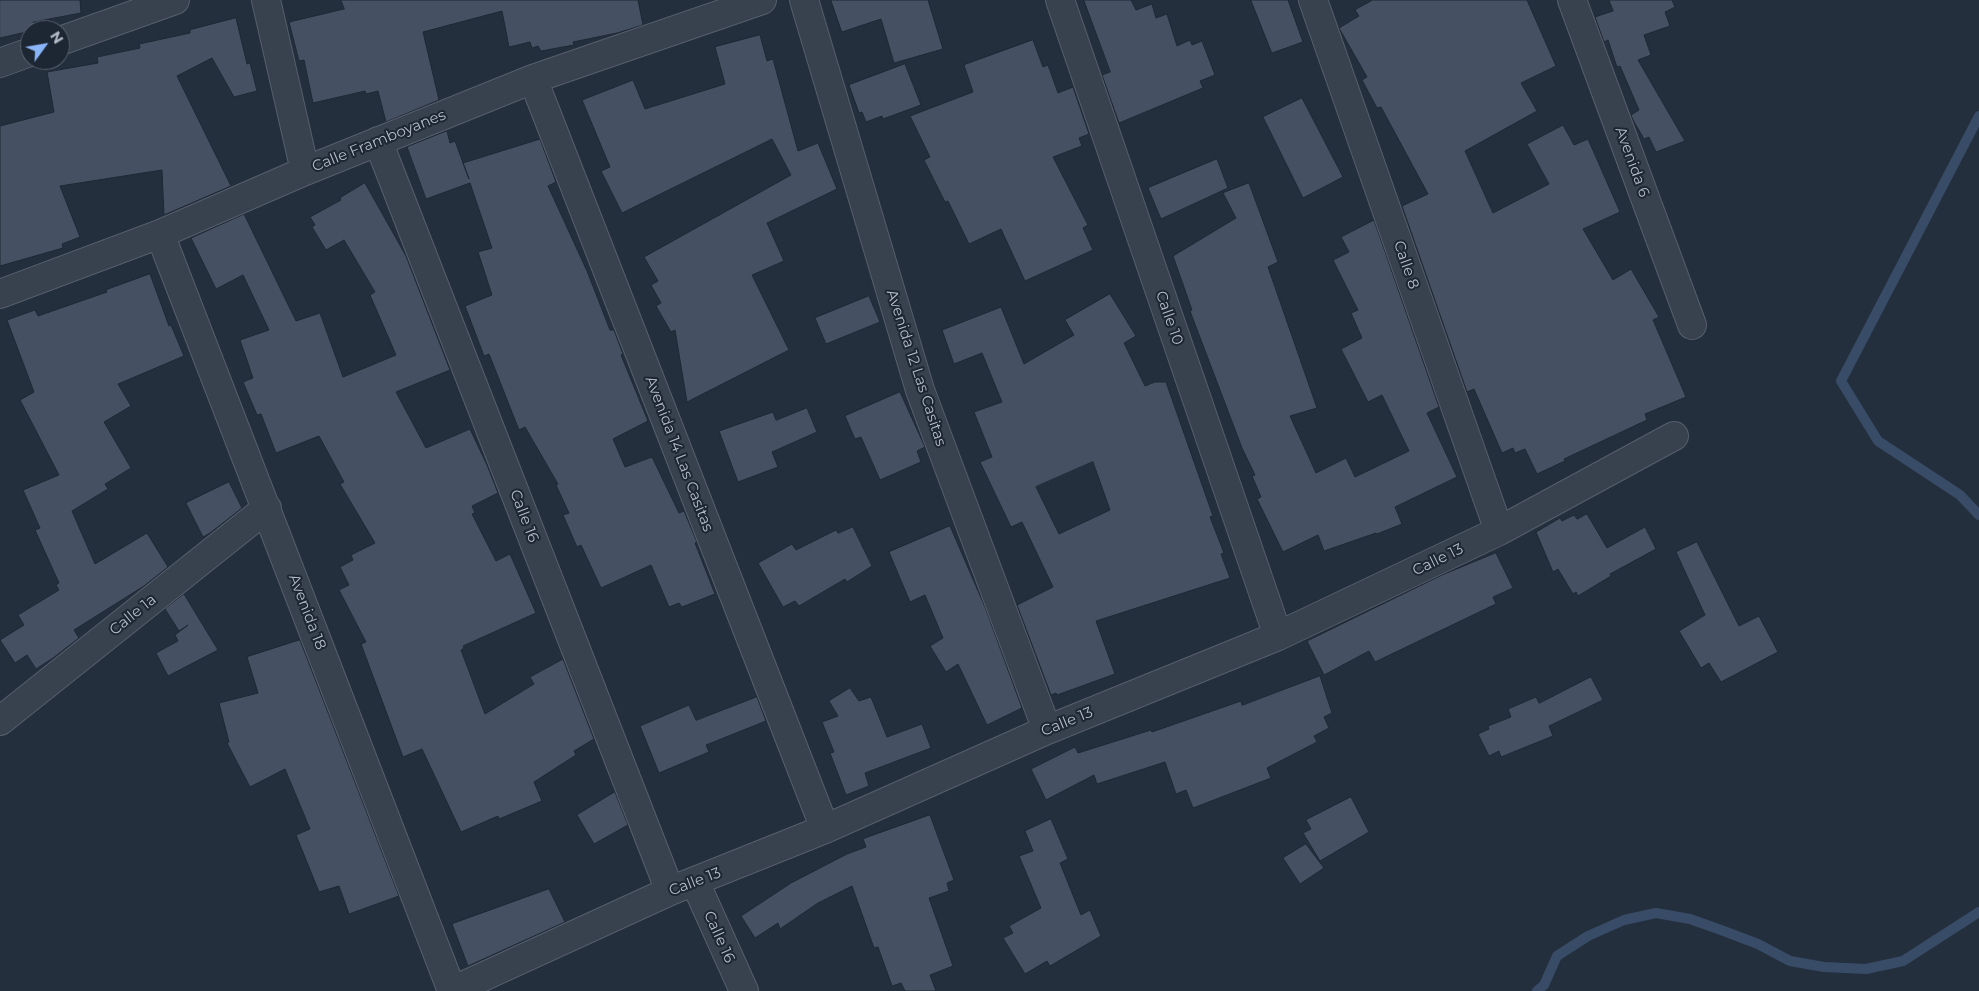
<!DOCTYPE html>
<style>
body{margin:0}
#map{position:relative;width:1979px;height:991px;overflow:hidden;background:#242f3e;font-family:Montserrat,sans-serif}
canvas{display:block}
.north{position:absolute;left:20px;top:20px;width:50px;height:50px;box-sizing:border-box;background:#1d2633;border:1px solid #59626f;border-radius:50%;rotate:58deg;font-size:14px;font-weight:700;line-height:20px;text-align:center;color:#b4bcc9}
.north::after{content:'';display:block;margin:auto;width:18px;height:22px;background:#8ab4f8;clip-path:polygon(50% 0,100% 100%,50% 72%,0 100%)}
</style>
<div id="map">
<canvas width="1979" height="991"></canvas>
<div class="north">N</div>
</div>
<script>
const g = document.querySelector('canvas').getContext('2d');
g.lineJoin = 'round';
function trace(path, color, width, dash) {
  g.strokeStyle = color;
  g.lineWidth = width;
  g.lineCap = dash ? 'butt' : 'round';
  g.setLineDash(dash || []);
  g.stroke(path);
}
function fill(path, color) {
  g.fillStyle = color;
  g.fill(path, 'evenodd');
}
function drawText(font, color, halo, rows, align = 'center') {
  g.font = font + ' Montserrat,sans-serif';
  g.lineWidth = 4;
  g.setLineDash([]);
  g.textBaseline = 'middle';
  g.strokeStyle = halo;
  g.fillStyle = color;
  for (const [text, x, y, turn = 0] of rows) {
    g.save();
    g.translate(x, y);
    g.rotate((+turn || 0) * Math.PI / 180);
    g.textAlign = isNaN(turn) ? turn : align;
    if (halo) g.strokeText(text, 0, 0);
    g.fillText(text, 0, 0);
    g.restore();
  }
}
const stream = new Path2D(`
 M1979,116l-138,265 37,60 82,54 19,20
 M1537,991l7,-6 13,-29 31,-20 36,-16 32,-7 34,6 31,11 37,14 32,17 34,6 42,2 37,-8 76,-49`);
const building = new Path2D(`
 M0,0h80l1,13 -48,9 2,8 -35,8z
 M341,0h297l5,25 -26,8 -44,9 1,3 -33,6 -3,-5 -6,2 -2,-6 -21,5 -7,-36 -79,21 16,68 -53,22 -8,-31 -12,3 -1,-3 -52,12 -9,-43 -5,1 -10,-39 55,-13z
 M831,0h97l15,49 -49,14 -13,-44 -39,13z
 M1084,0h47l5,10 16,-6 4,14 11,-4 10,32 13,-6 2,5 10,-4 13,34 -15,6 3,7 -84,35 -17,-48 8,-3z
 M1251,0h37l15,42 -31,11z
 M1373,0h154l29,66 -35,17 16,28 -72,40 28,62 56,-29 -22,-40 36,-19 11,20 14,-6 32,73 -37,17 30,51 18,-11 28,48 -6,3 33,77 -41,17 2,6 -83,39 1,2 -28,13 -12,-25 -10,4 -2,-5 -11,5 -28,-64 -7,3 -65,-186 26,-12 -47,-87 -4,1 -15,-28 5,-3 -28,-49 20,-12 -4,-6z
 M1609,0h63l3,7 -10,5 5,14 -26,9 7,20 -13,5 47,81 -29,11 -7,-15 -5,2 -11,-19 -2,-5 8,-5 -19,-44 -3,1 -9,-27 -4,2 -9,-25 18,-6z
 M236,18l11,46 3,-1 7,28 -23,6 -22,-39 -35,18 54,110 -67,29 -2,-45 -102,16 20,51 -18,7 1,4 -63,18v-140l54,-14 -7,-40 51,-9 -1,-6 43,-9 -1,-4 51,-11v-3z
 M760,35l7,26 6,-2 25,92 20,-8 19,46 -70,34 17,38 -32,14 37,75 -102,52 -12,-72 -4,2 -15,-26 5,-3 -10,-18 7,-4 -14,-24 147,-82 -19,-36 -150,74 -21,-42 9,-4 -28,-67 51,-20 12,29 80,-25 -10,-37z
 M1033,40l10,27 5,-2 10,28 15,-6 16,47 -10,4 3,8 -29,11 35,68 -5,3 10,22 -68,31 -24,-52 -32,15 -21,-43 -3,1 -21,-42 6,-3 -20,-41 63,-24 -9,-27z
 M905,64l16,41 -38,14 -1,-3 -16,6 -4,-10 -3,1 -10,-28z
 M1302,98l41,79 -40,21 -40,-81z
 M447,131l3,12 5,-2 14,38 -6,-16 77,-24 16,43 -8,4 39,85 23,59h4l9,24 -2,1 27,66 -35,18 12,28 27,-10 27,56 5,-2 13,31 -2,1 20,51 -33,13 -3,-4 -10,4 -18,-42 -50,23 -20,-43 -4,2 -14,-32 6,-2 -13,-28 2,-1 -33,-57 -6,3 -30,-76 -5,2 -19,-50 27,-11 -14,-43 14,-4 -22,-65 -44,16 -19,-52z
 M1217,159l11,29 -67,31 -13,-31z
 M365,183l41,73 44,114 -54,22 30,56 44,-19 17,36 11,28 -26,13 3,7 -3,1 24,47 14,-7 26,59 -73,33 1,2 -3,2 24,64 49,-30 -4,-7 33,-18 31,80 -20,12 2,4 -42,27 8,19 -43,18 -1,-3 -37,16 -39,-83 -19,8 -42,-113 5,-2 -27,-52 10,-5 -9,-18 13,-7 -2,-5 24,-12 -35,-59 4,-2 -25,-46 -43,17 -15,-39 -4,1 -14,-33 10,-4 -13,-38 29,-10 -26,-55 -27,14 -25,-51 53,-24 52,107 24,-8 23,64 53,-22 -26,-60 5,-3 -31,-52 -18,10 -14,-23 3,-2 -5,-8 31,-17 -1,-2z
 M1249,183l29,79 -10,5 49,141 -27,8 26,57 30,-15 9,19 54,-26 -27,-56 -14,7 -27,-53 21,-11 -11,-25 7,-3 -25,-50 16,-8 -8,-15 33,-17 65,187 -12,6 30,64 -62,30 7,17 -25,10 -1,-1 -52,18 -6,-16 -35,17 -26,-53 4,-2 -9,-21 3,-1 -13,-27 -52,-137 2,-1 -19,-54 63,-38 -13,-25z
 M150,274l19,52 2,-1 13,31 -66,28 13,22 -27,16 27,46 -26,16 3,5 -36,22 23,53 52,-31 21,34 -24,19 -70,44 5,8 -26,20 -17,11 -9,-14 -12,8 -15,-23 24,-15 -6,-10 41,-25 -3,-5 3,-2 -24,-53 5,-2 -17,-38 36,-15 -39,-75 14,-8 -27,-72 28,-10 3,6 69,-24 -1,-2z
 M1110,294l26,42 -12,7 21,43 10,-4h11l47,134 -3,1 14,36 -3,1 9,24 -134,43 19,53 -58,21 -1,-2 -5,2 -34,-90 36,-18 -31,-65 -11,5 -31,-65 12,-5 -18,-45 28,-10 -20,-49 -28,11 -12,-34 59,-23 23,57 50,-29 -9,-15zM1093,462l17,48 -51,24 -23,-47z
 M869,296l11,26 -54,22 -11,-26z
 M900,392l25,55 -8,4 4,11 -41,18 -19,-43 -6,2 -10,-23z
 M807,408l10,24 -45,20 6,15 -40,15 -19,-51 54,-19 3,8z
 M229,482l13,26 -32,25 -7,4 -17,-34z
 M1587,514l20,34 38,-21 11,22 -46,25 1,2 -33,20 -2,-4 -3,2 -15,-25 -5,3 -17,-40 24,-14 2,3 12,-6 3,4z
 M950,526l35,81 37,101 -35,17 -29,-61 -12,8 -16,-26 13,-8 -18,-43 -15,7 -21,-50z
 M853,527l19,39 -25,16 -2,-3 -46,27 -4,-5 -12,6 -25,-44 34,-19 4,6 40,-20 2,3z
 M1697,542l42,84 20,-10 19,36 -57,30 -12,-19 -8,5 -22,-37 26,-16 -29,-63z
 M1496,553l17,35 -20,9 3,7 -121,58 -6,-11 -45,24 -17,-34 135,-66z
 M184,594l34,56 -50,26 -12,-23 22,-12 -3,-6 13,-10 -9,6 -14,-22z
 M300,640l99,256 -50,18 -10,-28 -20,6 -23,-57 14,-6 -25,-60 -35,18 -23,-44 2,-1 -10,-39 39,-10 -11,-36z
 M1320,676l12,37 -8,4 5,11 -15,8 3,6 -50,26 4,10 -78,30 -7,-18 -10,4 -11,-32 -68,22 -3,-9 -48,25 -15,-31 44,-22 3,6 73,-23 1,2 89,-31 1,4z
 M1591,677l12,23 -54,26 4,10 -52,21 -2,-6 -10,5 -11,-22 11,-5 -1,-3 23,-9 -3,-8 28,-12 3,6z
 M850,688l9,13 12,-4 16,40 35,-13 9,24 -66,25 4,13 -23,9 -16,-42 4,-1 -12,-30 16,-6 -9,-15z
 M757,697l9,24 -60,24 3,7 -50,21 -19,-47 49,-21 7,15z
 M615,792l13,33 -34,19 -17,-29z
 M1351,797l18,35 -49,29 -17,-28 8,-4 -5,-9z
 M930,815l24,65 -7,3 2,8 -20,7 24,68 -23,9 6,16h-31l-4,-8 -9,3 -14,-39 -4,1 -22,-62 -34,17 -38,26 -2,-6 -23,15 -14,-22 50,-33 56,-29 19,-7 -3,-8z
 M1051,819l17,40 -8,4 21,52 9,-5 11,26 -51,30 -3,-5 -22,13 -22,-36 10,-5 -4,-7 32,-18 -22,-52 14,-5 -8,-20z
 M1306,844l18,24 -24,16 -17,-26z
 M549,889l16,33 -97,44 -16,-42z`);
const street = new Path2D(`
 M266,0l39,171
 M804,0l116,390 127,340
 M1060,0l218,636
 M1313,0l186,531
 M1572,0l120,325
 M60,41l115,-41
 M0,63l30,-11
 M533,79l292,750
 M378,141l292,750
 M160,234l292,757
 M0,294l160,-60 145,-63 228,-92 229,-79
 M0,721l267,-213
 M695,882l49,109
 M452,991l218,-100 155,-62 222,-99 231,-94 221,-105 175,-95`);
const streetNames = [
 ["Calle Framboyanes",379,141,-22],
 ["Avenida 6",1632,162,70],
 ["Calle 8",1406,265,71],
 ["Calle 10",1169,318,71],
 ["Avenida 12 Las Casitas",916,368,72],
 ["Avenida 14 Las Casitas",679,454,69],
 ["Calle 16",524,516,69],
 ["Calle 13",1438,560,-26],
 ["Avenida 18",307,612,69],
 ["Calle 1a",133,615,-39],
 ["Calle 13",1067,722,-22],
 ["Calle 13",695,882,-21],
 ["Calle 16",719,937,66]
];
trace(stream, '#394c67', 10);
fill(building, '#455162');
trace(building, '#1f2835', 1);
trace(street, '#565f6c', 30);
trace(street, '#38414e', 28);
drawText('15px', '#b4bcc9', '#1d2633', streetNames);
</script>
